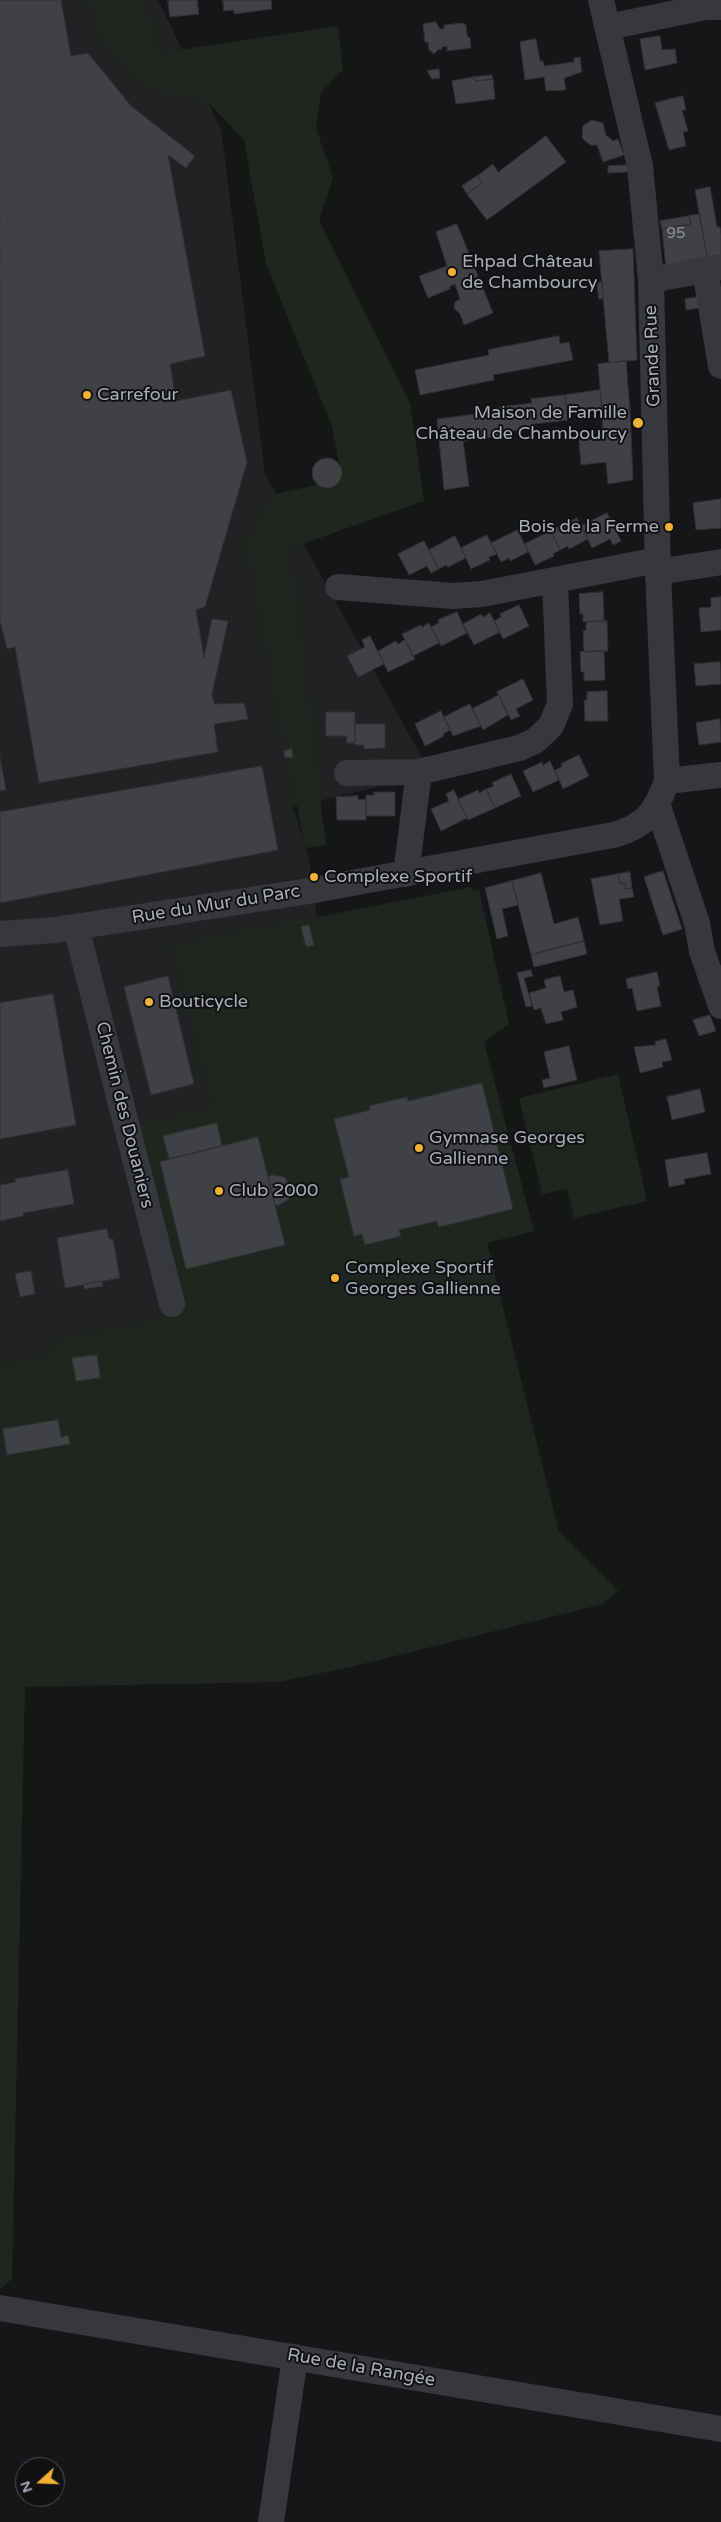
<!DOCTYPE html>
<meta charset="utf-8">
<style>
body{margin:0}
#map{position:relative;width:721px;height:2522px;overflow:hidden;background:#161618;font-family:"Varela Round",sans-serif}
canvas{display:block}
.north{position:absolute;left:15px;top:2457px;width:50px;height:50px;box-sizing:border-box;background:#111113;border:1px solid #4d4f55;border-radius:50%;rotate:250deg;font-size:14px;font-weight:700;line-height:20px;text-align:center;color:#a8adb8}
.north::after{content:'';display:block;margin:auto;width:18px;height:22px;background:#f2b134;clip-path:polygon(50% 0,100% 100%,50% 72%,0 100%)}
</style>
<div id="map">
<canvas width="721" height="2522"></canvas>
<div class="north">N</div>
</div>
<script>
const g = document.querySelector('canvas').getContext('2d');
g.lineJoin = 'round';
function fill(path, color) {
  g.fillStyle = color;
  g.fill(path, 'evenodd');
}
function trace(path, color, width, dash) {
  g.strokeStyle = color;
  g.lineWidth = width;
  g.lineCap = dash ? 'butt' : 'round';
  g.setLineDash(dash || []);
  g.stroke(path);
}
function drawText(font, color, halo, rows, align = 'center') {
  g.font = font + ' "Varela Round",sans-serif';
  g.lineWidth = 4;
  g.setLineDash([]);
  g.textBaseline = 'middle';
  g.strokeStyle = halo;
  g.fillStyle = color;
  for (const [text, x, y, turn = 0] of rows) {
    g.save();
    g.translate(x, y);
    g.rotate((+turn || 0) * Math.PI / 180);
    g.textAlign = isNaN(turn) ? turn : align;
    if (halo) g.strokeText(text, 0, 0);
    g.fillText(text, 0, 0);
    g.restore();
  }
}
const built = new Path2D(`
 M0,0h158l63,129 44,345 166,300 -138,33 16,52 8,59 -146,27 41,162 -75,20 46,187 -132,26 2,14 -53,10z`);
const green = new Path2D(`
 M90,0h54l14,53 180,-27 5,43 -22,24 -5,35 17,50 -14,42 91,183 14,98 -136,48 38,296 -21,3 -57,-306 28,-48 66,-15 -10,-53 -66,-162 -22,-124 -36,-38 -59,-13 -48,-51z
 M472,887l1,4 6,-1 30,134 -25,18 50,189 -47,12 72,289 59,59 -15,13 -248,62 -76,16 -254,5 -13,592 -12,10v-925l53,-10 -2,-14 132,-26 -46,-188 75,-19 -41,-162z
 M618,1074l29,127 -73,17 -7,-29 -25,5 -23,-96z`);
const building = new Path2D(`
 M0,0h61l10,56 17,-3 43,53 64,50 -9,12 -18,-13 37,201 -35,8 6,37 55,-11 16,72 -42,145 -9,3 8,48 8,-39 16,2 -16,73 2,10 30,-1 4,16 -34,5 4,28 -179,31 -24,-136 -8,2 -7,-28z
 M168,0h29l2,14 -29,3z
 M223,0h48l1,9 -38,5v-4l-10,1z
 M436,22l4,7h4v-4l18,-2 4,2 1,11 3,2 1,10 -24,3v-5l-5,1v2l-4,1 -4,4 -5,-4 -1,-8h-3l-2,-18z
 M660,36l2,14 13,-1 2,14 -32,7 -5,-31z
 M536,39l4,22h3l1,5 30,-4v-4l6,-1 2,15 -18,6 2,12 -20,1 -2,-14 -19,3 -5,-38z
 M439,69l1,9 -8,1 -5,-8z
 M492,75l1,4 -18,2 -1,-4z
 M474,77l1,4 18,-2 2,20 -39,5 -4,-23z
 M683,96l3,14h-4l6,21 -5,1 3,14 -17,4 -14,-47z
 M592,120l11,3 3,12 7,6 5,-2 6,16 -21,7 -6,-17h-7l-8,-7 1,-12z
 M546,136l20,26 -79,58 -20,-26 15,-11 -5,-7 16,-12 5,8z
 M628,165v7l-20,1v-7z
 M477,176l5,7 -15,11 -5,-8z
 M710,187l7,40h3l1,7v24l-13,3 -13,-71z
 M699,214l9,47 -42,7 -4,-39 29,-5 -2,-8z
 M689,216l2,8 -29,5 -2,-8z
 M457,224l36,89 -29,12 -4,-11 -6,-6 1,-6 5,-3 -5,-15 -6,3 1,2 -22,9 -9,-22 28,-10 -11,-34z
 M633,249l4,111 -28,3 -10,-112z
 M597,282h5l1,17h-4z
 M698,297l1,11 -13,2 -1,-11z
 M559,336l1,8 9,-2 4,18 -80,15 1,5 -74,15 -5,-25 74,-15 -1,-5z
 M626,361l4,49 -28,2 -4,-48z
 M600,390l2,19 -35,3 -2,-17z
 M565,395l3,25 -34,4 1,4 -32,4v4l-40,5 6,45 -25,4 -7,-71 63,-8 -1,-4 33,-4 -1,-4z
 M630,410l1,22 -28,2 -1,-22z
 M631,432l2,48 -25,4 -2,-22 -25,3 -2,-25 24,-2v-4z
 M312 473a15 15 0 1 1 30 0a15 15 0 1 1-30 0Z
 M721,499v29l-25,2 -3,-27z
 M607,513l14,28 -8,4 -3,-6 -18,9 -11,-22z
 M577,518l11,21 -19,10 -1,-3 -8,4 -9,-19z
 M518,530l10,22 -18,9 -1,-3 -8,4 -10,-19z
 M551,531l9,19 -7,4 1,2 -19,9 -10,-21z
 M487,535l10,19 -8,3 1,3 -19,9 -10,-21z
 M455,536l11,22 -18,9 -2,-2 -7,4 -10,-19z
 M424,541l15,28 -8,4 -4,-7 -18,9 -11,-21z
 M603,592l1,29 -21,1v-8h-3l-1,-20z
 M721,597v33l-20,2 -2,-24 12,-1v-9z
 M519,605l10,21 -26,13 -9,-18 7,-4 -1,-3z
 M457,612l10,21 -26,13 -10,-19 8,-4 -1,-3z
 M490,613l10,19 -26,13 -11,-21 18,-10 2,3z
 M607,621l1,30 -24,1 -1,-21 3,-1v-8z
 M429,623l10,20 -26,13 -11,-22 19,-9 1,2z
 M370,636l14,28 -26,13 -11,-21 18,-9 -3,-7z
 M405,640l10,19 -27,13 -10,-21 18,-10 2,3z
 M604,651l1,29 -21,1v-9h-3l-1,-20z
 M720,662l1,22 -25,2 -2,-22z
 M523,679l10,21 -17,9 4,7 -9,4 -14,-28z
 M607,691l1,30h-23l-1,-21h3v-8z
 M499,695l9,20 -25,15 -11,-21z
 M470,704l11,22 -28,10 -9,-19z
 M441,711l9,19 -7,4 1,2 -19,10 -10,-22z
 M326,712h29v31h-9l1,-7h-21z
 M720,719l1,23 -22,3 -3,-22z
 M355,724h30v24l-21,1v-4h-9z
 M292,749l1,8 -8,1 -1,-7z
 M579,755l10,21 -26,13 -8,-19 7,-3 -1,-3z
 M0,757l6,33 -6,1z
 M550,761l9,19 -26,12 -10,-21 19,-9 1,3z
 M262,766l16,84 -278,53v-91z
 M511,774l10,22 -26,12 -9,-19 8,-3 -2,-3z
 M486,789l9,19 -27,12 -10,-21 20,-9 1,3z
 M454,790l13,28 -26,13 -10,-22 18,-8 -3,-7z
 M374,792h21v24h-29v-21h8z
 M358,796v4l8,-1v21h-29l-1,-23z
 M663,871l19,58 -19,6 -19,-58z
 M630,872l2,16 -6,1 -1,-6 -5,1 -2,-10z
 M541,873l13,51 24,-7 6,24 -53,14 -19,-74z
 M618,874l2,10 5,-1 1,6 6,-1 2,9 -15,2 4,22 -23,4 -9,-46z
 M512,881l6,24 -16,4 6,27 -11,3 -12,-51z
 M309,925l5,20 -8,2 -5,-20z
 M584,941l3,13 -53,13 -3,-12z
 M531,970l2,6 -9,2 8,28 -6,1 -9,-34z
 M657,972l3,14 -3,1 4,19 -24,5 -5,-23 -4,1 -2,-10z
 M168,976l26,108 -43,11 -27,-108z
 M560,976l4,16 9,-2 4,17 -16,5 2,8 -17,4 -5,-16 -7,2 -5,-17 17,-5 -2,-8z
 M53,994l23,131 -76,14v-136z
 M710,1015l6,16 -17,5 -6,-16z
 M666,1039l6,21 -10,2 1,5 -23,6 -6,-26 22,-2 -1,-3z
 M569,1046l8,34 -33,8 -2,-8 8,-2 -6,-26z
 M482,1083l31,126 -74,18 -2,-6 -38,9 2,6 -36,9 -3,-11 -8,2 -14,-57 9,-2 -15,-58 36,-9 -1,-4 38,-9 1,4z
 M700,1089l5,23 -33,8 -5,-23z
 M217,1123l5,23 -53,13 -6,-23z
 M258,1137l27,108 -99,24 -26,-107z
 M707,1153l4,21 -27,5 1,5 -16,3 -4,-27z
 M68,1170l6,34 -51,9v3l-23,5v-36l16,-3 -1,-3z
 M273,1175l11,2 8,10 -3,12 -10,6h-4l-7,-28z
 M107,1229l2,10h4l7,39 -55,10 -8,-50z
 M31,1271l4,23 -15,3 -5,-23z
 M102,1281l1,5 -19,3 -1,-4z
 M97,1355l3,23 -24,3 -4,-23z
 M58,1420l3,17 7,-2 2,9 -63,11 -4,-26z`);
const minor = new Path2D(`
 M608,27l97,-20h16
 M705,270l16,96
 M651,280l70,-13
 M658,572l63,-10
 M338,587l115,9 29,-2 176,-34
 M347,773l72,-1 100,-24 16,-7 16,-15 9,-22 -5,-124
 M667,781l54,-6
 M658,806l39,117 5,28 19,55
 M406,874l13,-102
 M76,927l96,377
 M0,934l55,-4 254,-39 304,-56c33,-9 42,-22 54,-54l-9,-209 -7,-292 -11,-114 -39,-166
 M0,2308l721,121
 M271,2522l24,-165`);
const markers = [
 [452,272,5,"#f2b134"],
 [87,395,5,"#f2b134"],
 [638,423,6,"#f2b134"],
 [669,527,5,"#f2b134"],
 [314,877,5,"#f2b134"],
 [149,1002,5,"#f2b134"],
 [419,1148,5,"#f2b134"],
 [219,1191,5,"#f2b134"],
 [335,1278,5,"#f2b134"]
];
const numberNames = [
 ["95",676,234]
];
const poiNames = [
 ["Ehpad Château",462,262],
 ["de Chambourcy",462,283],
 ["Carrefour",97,395],
 ["Maison de Famille",627,413,"right"],
 ["Château de Chambourcy",627,434,"right"],
 ["Bois de la Ferme",659,527,"right"],
 ["Complexe Sportif",324,877],
 ["Bouticycle",159,1002],
 ["Gymnase Georges",429,1138],
 ["Gallienne",429,1159],
 ["Club 2000",229,1191],
 ["Complexe Sportif",345,1268],
 ["Georges Gallienne",345,1289]
];
const streetNames = [
 ["Grande Rue",653,356,-92],
 ["Rue du Mur du Parc",216,905,-9],
 ["Chemin des Douaniers",124,1115,76],
 ["Rue de la Rangée",361,2368,10]
];
fill(built, '#222225');
fill(green, '#1e261f');
fill(building, '#404145');
trace(building, '#303034', 1);
trace(minor, '#37383d', 26);
for (const [x, y, r, color] of markers) {
  const dot = new Path2D();
  dot.arc(x, y, r, 0, 2 * Math.PI);
  g.fillStyle = color;
  g.fill(dot);
  trace(dot, '#111113', 2);
}
drawText('15px', '#8e929b', null, numberNames);
drawText('18px', '#a8adb8', '#111113', poiNames, 'left');
drawText('18px', '#a8adb8', '#111113', streetNames);
</script>
